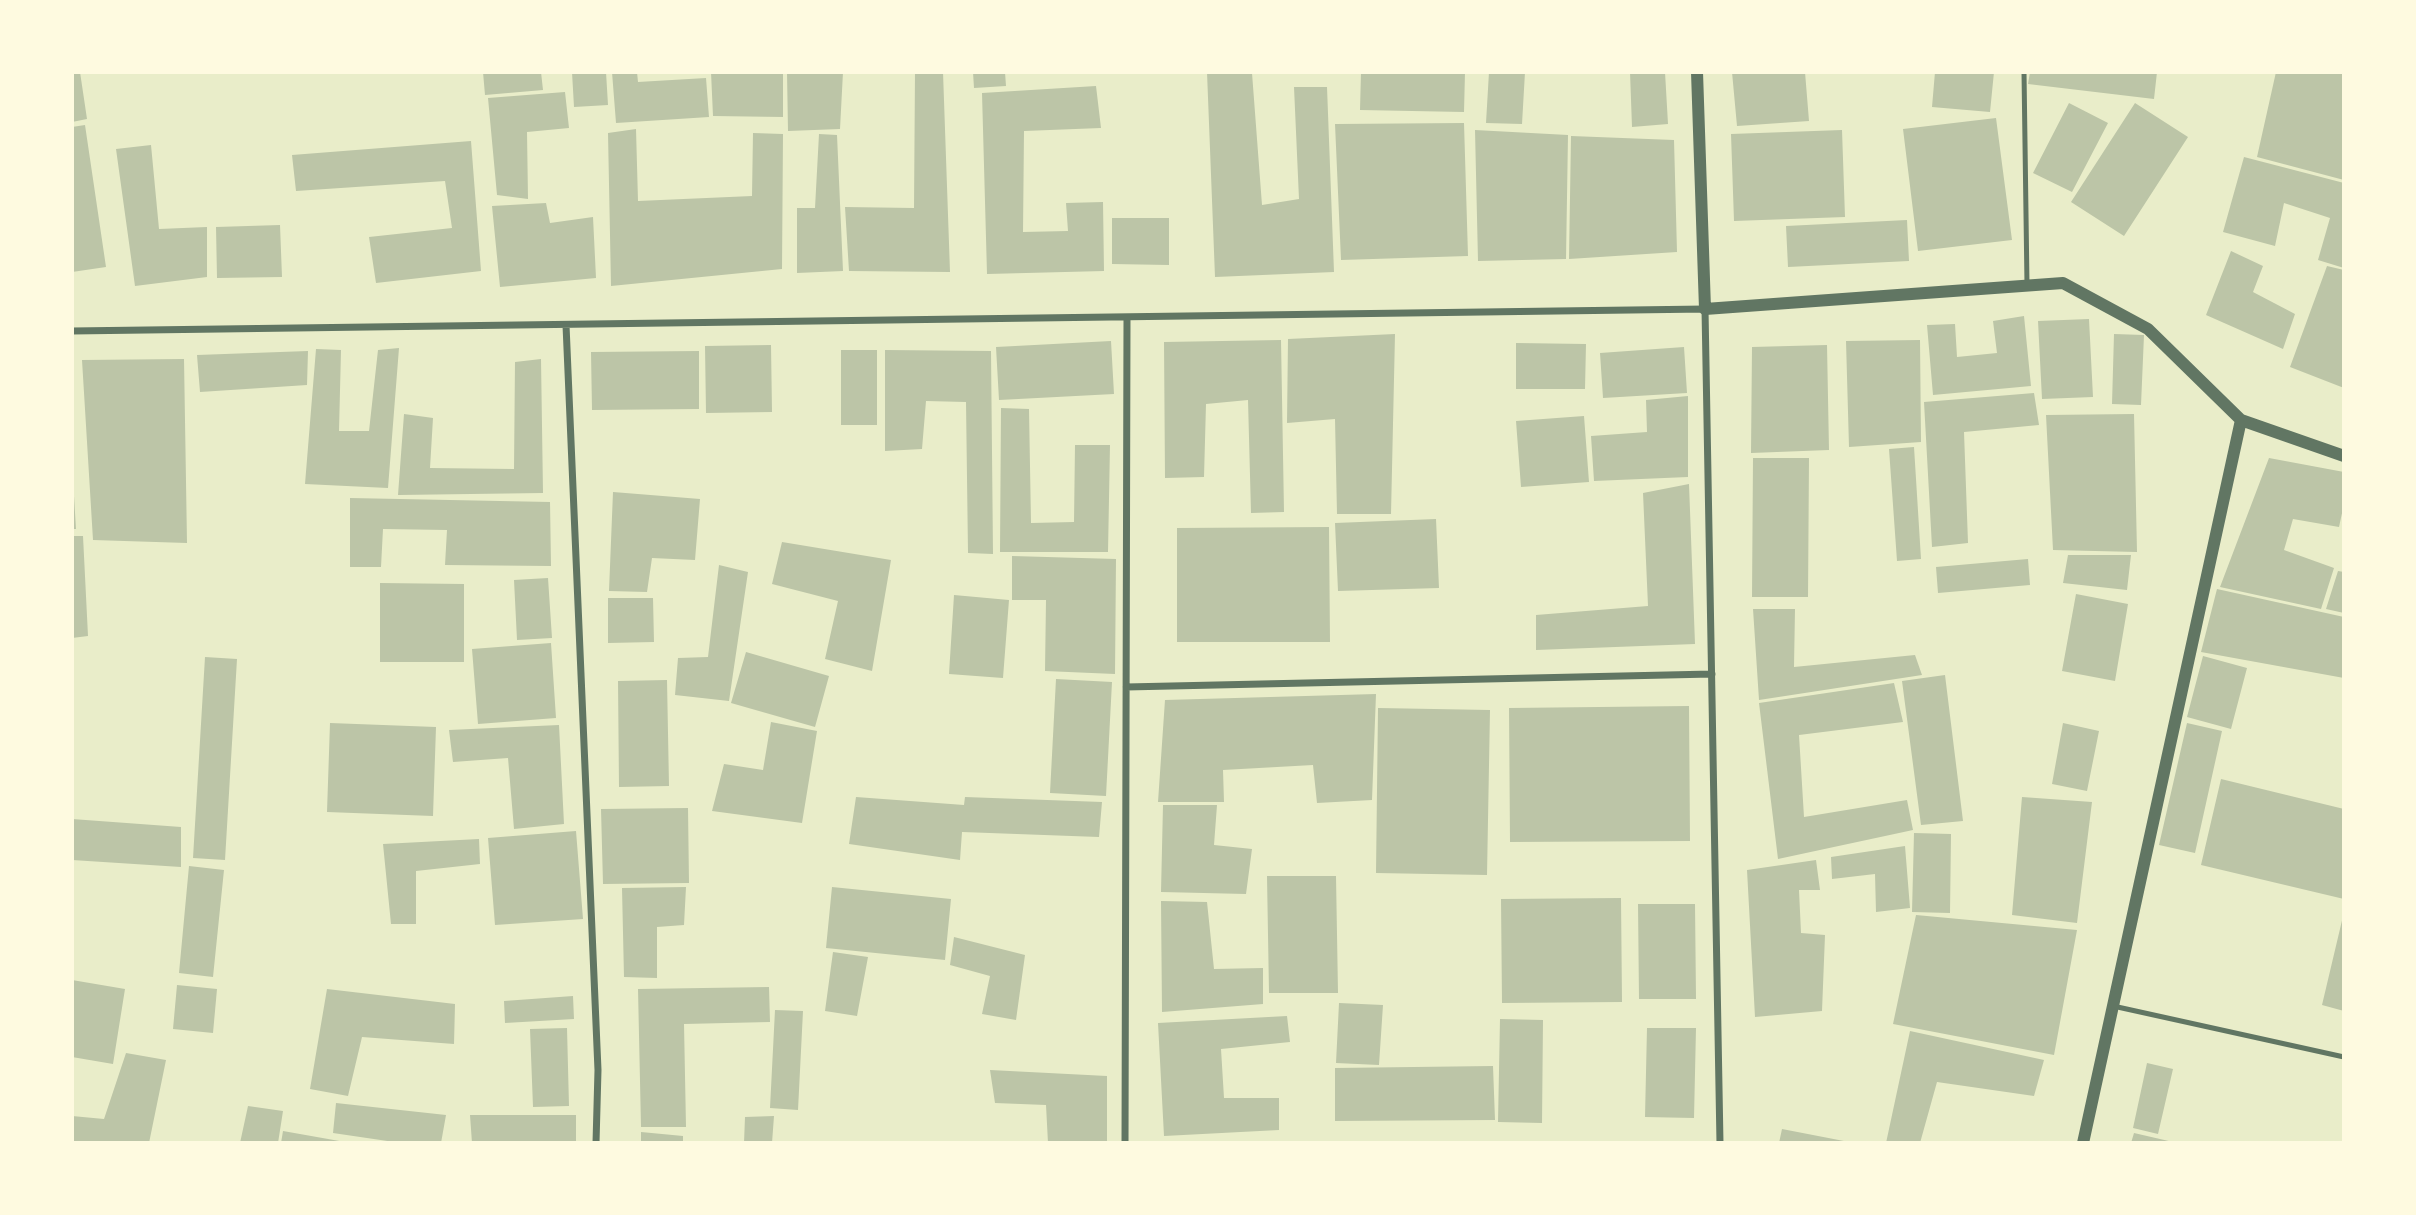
<!DOCTYPE html>
<style>
body{margin:0}
#map{position:relative;width:2416px;height:1215px;overflow:hidden;background:#e9edc9;font-family:Inter,sans-serif}
canvas{display:block}
.frame{position:absolute;inset:0;border:74px solid #fefae0;pointer-events:none}
</style>
<div id="map">
<canvas width="2416" height="1215"></canvas>
<div class="frame"></div>
</div>
<script>
const g = document.querySelector('canvas').getContext('2d');
g.lineJoin = 'round';
function fill(path, color) {
  g.fillStyle = color;
  g.fill(path, 'evenodd');
}
function trace(path, color, width, dash) {
  g.strokeStyle = color;
  g.lineWidth = width;
  g.lineCap = dash ? 'butt' : 'round';
  g.setLineDash(dash || []);
  g.stroke(path);
}
const building = new Path2D(`
 M72,72h8l7,47 -15,3z
 M483,72h58l2,18 -58,5z
 M572,72h34l2,33 -34,2z
 M612,72h25l1,10 68,-4 3,39 -93,6z
 M711,72h72v45l-70,-1z
 M787,72h56l-3,57 -52,2z
 M915,72h28l7,200 -101,-1 -4,-64 69,1z
 M973,72h32l1,14 -32,2z
 M1207,72l45,1 10,132 37,-6 -5,-112h33l7,185 -119,5z
 M1361,72h104l-1,40 -104,-2z
 M1489,72h36l-3,52 -36,-1z
 M1630,72h35l3,52 -36,3z
 M1732,72h73l4,49 -72,5z
 M1935,72h59l-4,40 -58,-5z
 M2030,72h127l-3,27 -126,-15z
 M2276,72h68v108l-87,-23z
 M1096,86l5,42 -77,3 -1,101 45,-1 -2,-28 37,-1 1,69 -117,3 -5,-181z
 M565,92l4,36 -42,4 1,67 -31,-4 -9,-97z
 M2069,103l39,20 -36,69 -39,-19z
 M2135,103l53,34 -64,99 -53,-34z
 M1996,118l16,122 -94,11 -15,-122z
 M1464,123l4,133 -127,4 -6,-136z
 M85,125l21,142 -34,5v-145z
 M636,129l2,72 114,-5 1,-63 30,1 -1,135 -171,17 -3,-153z
 M1475,130l93,5 -2,124 -88,2z
 M1842,130l3,87 -111,4 -3,-87z
 M819,134l18,1 6,136 -46,2v-65h18z
 M1571,136l103,4 3,112 -108,7z
 M471,141l10,130 -105,12 -7,-46 83,-9 -7,-47 -149,10 -4,-36z
 M151,145l8,84 48,-2v50l-72,9 -19,-137z
 M2244,157l100,26v85l-26,-8 12,-42 -46,-15 -9,43 -52,-14z
 M546,203l4,20 43,-6 3,61 -96,9 -8,-81z
 M1112,218h57v47l-57,-1z
 M1907,220l2,41 -121,6 -2,-41z
 M280,225l2,52 -65,1 -1,-51z
 M2231,251l32,15 -10,26 42,22 -12,35 -77,-34z
 M2327,266l17,4v118l-54,-21z
 M2024,316l7,70 -98,9 -6,-70 28,-1 2,33 40,-4 -4,-32z
 M2089,319l4,78 -51,2 -4,-78z
 M1395,334l-4,180h-54l-2,-95 -48,4 1,-84z
 M2114,334l30,1 -3,70 -29,-1z
 M1281,340l3,172 -33,1 -3,-113 -42,4 -2,73 -39,1 -1,-136z
 M1920,340l1,102 -72,5 -3,-106z
 M1111,341l3,53 -115,6 -3,-53z
 M1516,343l70,1 -1,45h-69z
 M771,345l1,67 -66,1 -1,-67z
 M1827,345l2,105 -78,3 1,-106z
 M1684,347l3,46 -84,5 -3,-45z
 M399,348l-11,140 -83,-4 11,-135 25,1 -2,81h30l9,-81z
 M841,350h36v75h-36z
 M885,350l106,1 2,203 -25,-1 -2,-151 -40,-1 -4,48 -37,2z
 M308,351l-1,34 -107,7 -3,-37z
 M699,351v58l-107,1 -1,-58z
 M184,359l3,184 -94,-3 -11,-180z
 M541,359l2,134 -145,2 6,-81 29,4 -3,50 84,1 1,-107z
 M2034,393l5,32 -75,7 4,111 -36,4 -8,-145z
 M1688,396v81l-94,4 -3,-45 56,-4 -1,-32z
 M1001,408l28,1 2,114 43,-1 1,-77h35l-2,107h-108z
 M2134,414l3,138 -84,-2 -7,-135z
 M1584,416l5,66 -68,5 -5,-66z
 M1914,447l7,112 -24,2 -8,-112z
 M1753,458h56l-1,139h-56z
 M2269,458l75,14v32l-5,23 -46,-8 -9,31 50,18 -13,41 -101,-22z
 M72,463l4,66h-4z
 M1689,484l6,160 -159,6v-35l112,-9 -5,-113z
 M613,492l87,7 -5,61 -43,-2 -5,34 -38,-1z
 M350,498l200,4 1,64 -106,-1 2,-35 -64,-1 -2,38h-31z
 M1436,519l3,69 -101,3 -3,-68z
 M1329,527l1,115h-153v-114z
 M72,536h11l5,100 -16,2z
 M782,542l109,18 -19,111 -47,-12 13,-58 -66,-17z
 M2068,555h63l-4,35 -64,-7z
 M1012,556l104,3 -1,115 -70,-3 1,-71h-34z
 M2028,559l2,26 -92,8 -2,-26z
 M719,565l29,7 -19,129 -54,-6 3,-37 30,-1z
 M2338,571l6,1v41l-18,-4z
 M548,578l4,60 -35,2 -3,-60z
 M380,583l84,1v78h-84z
 M2217,589l127,28v61l-143,-26z
 M2076,594l52,10 -13,77 -53,-10z
 M954,595l55,5 -6,78 -54,-4z
 M608,598h45l1,44 -46,1z
 M1753,609h42l-1,58 121,-12 7,20 -163,25z
 M551,643l5,75 -78,6 -6,-75z
 M746,652l83,24 -14,51 -84,-24z
 M2203,656l44,12 -16,61 -44,-12z
 M205,657l32,2 -12,201 -32,-2z
 M1945,675l18,146 -42,4 -19,-144z
 M1056,679l56,3 -6,114 -56,-3z
 M667,680l2,106 -50,1 -1,-106z
 M1894,683l9,39 -104,13 5,82 103,-17 6,30 -135,29 -19,-156z
 M1376,694l-4,106 -55,3 -4,-38 -90,5 1,32h-66l7,-102z
 M1689,706l1,135 -180,1 -1,-134z
 M1378,708l112,2 -3,165 -111,-2z
 M771,722l46,9 -15,92 -90,-12 12,-47 39,6z
 M330,723l106,4 -3,89 -106,-4z
 M2063,723l36,8 -12,60 -35,-7z
 M2187,723l35,8 -27,122 -36,-8z
 M559,725l5,99 -50,5 -6,-71 -55,4 -4,-32z
 M2221,779l123,30v90l-143,-34z
 M856,797l108,8 1,-8 137,5 -3,35 -137,-5 -2,28 -111,-16z
 M2022,797l70,5 -15,121 -65,-8z
 M1163,805h54l-3,40 38,4 -6,45 -85,-2z
 M688,808l1,75 -86,1 -2,-75z
 M72,819l109,8v40l-109,-7z
 M576,831l7,88 -88,6 -7,-87z
 M1914,833l37,1 -1,79 -38,-1z
 M479,839l1,25 -64,7v53h-25l-8,-80z
 M1905,846l5,62 -34,4 -1,-38 -43,5 -1,-22z
 M1816,860l4,30h-21l2,43 24,2 -3,76 -67,6 -8,-147z
 M189,866l35,4 -11,107 -34,-4z
 M1267,876h69l2,117h-69z
 M686,887l-2,38 -27,2v51l-33,-1 -2,-89z
 M832,887l119,12 -6,61 -119,-12z
 M1621,898l1,104 -120,1 -1,-104z
 M1161,901l46,1 7,67 49,-1v36l-101,8z
 M1638,904h57l1,95h-57z
 M2344,912v99l-22,-6z
 M1916,915l161,15 -23,125 -161,-31z
 M954,937l71,18 -9,65 -34,-6 8,-38 -40,-11z
 M833,952l35,5 -11,59 -32,-5z
 M72,980l53,9 -12,75 -41,-7z
 M177,985l40,4 -4,44 -40,-4z
 M769,987l1,35 -86,2 2,103h-45l-3,-138z
 M327,989l128,15 -1,40 -92,-7 -14,59 -38,-7z
 M573,996l1,23 -69,4 -1,-22z
 M1339,1003l44,2 -4,60 -43,-2z
 M775,1010l28,1 -5,99 -28,-2z
 M1287,1016l3,26 -69,7 3,49h55v32l-115,6 -6,-113z
 M1500,1019l43,1 -1,103 -44,-1z
 M567,1028l2,78 -36,1 -3,-78z
 M1647,1028h49l-2,90 -49,-1z
 M1910,1031l134,29 -10,36 -97,-14 -17,61h-34z
 M126,1053l40,7 -17,83h-77v-27l32,3z
 M2147,1063l26,6 -15,65 -25,-6z
 M1493,1066l2,54 -160,1v-53z
 M990,1070l117,6v67h-59l-2,-38 -51,-2z
 M336,1103l110,12 -5,28h-40l-68,-10z
 M248,1106l35,5 -5,32h-38z
 M470,1115h106v28h-104z
 M774,1116l-2,27h-28l1,-26z
 M1782,1129l67,13v1h-70z
 M283,1131l62,11v1h-64z
 M641,1132l42,4v7h-42z
 M2134,1133l39,9v1h-42z`);
const service = new Path2D(`
 M2024,72l3,213
 M2113,1006l231,51`);
const minor = new Path2D(`
 M566,325l32,745 -2,73
 M72,331l1633,-22 15,834
 M1126,687l586,-13
 M1125,1143l2,-826`);
const tertiary = new Path2D(`
 M1697,72l8,237 358,-26 85,46 93,91 103,36
 M2083,1143l158,-723`);
fill(building, '#bcc5a7');
trace(service, '#617663', 5);
trace(minor, '#617663', 7);
trace(tertiary, '#617663', 12);
</script>
